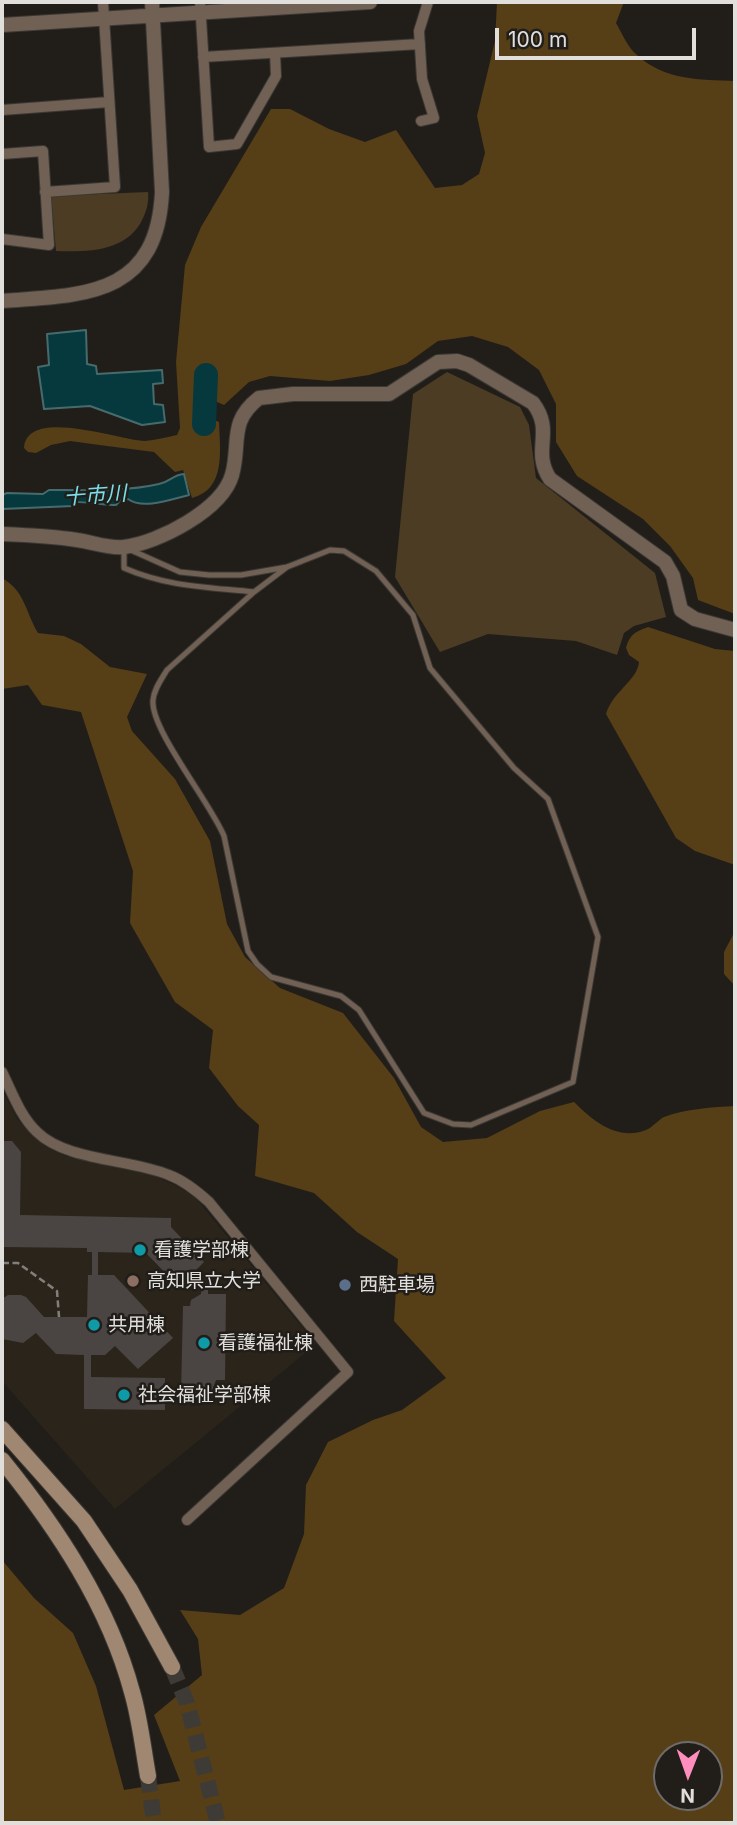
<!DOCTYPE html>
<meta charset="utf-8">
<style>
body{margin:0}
#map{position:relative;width:737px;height:1825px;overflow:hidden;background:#211e1a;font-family:Inter,sans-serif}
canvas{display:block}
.frame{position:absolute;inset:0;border:4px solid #e1dfdc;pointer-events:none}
.north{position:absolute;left:653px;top:1741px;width:70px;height:70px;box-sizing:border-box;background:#211e1a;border:2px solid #6e6b68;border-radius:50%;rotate:181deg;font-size:19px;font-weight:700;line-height:28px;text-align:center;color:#e1dfdc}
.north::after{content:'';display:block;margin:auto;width:24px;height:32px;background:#fe8ebd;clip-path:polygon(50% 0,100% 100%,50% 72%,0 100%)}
.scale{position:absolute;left:495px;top:28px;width:201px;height:32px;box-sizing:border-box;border:4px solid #e1dfdc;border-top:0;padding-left:9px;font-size:21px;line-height:24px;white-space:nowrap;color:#e1dfdc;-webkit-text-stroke:5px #211e1a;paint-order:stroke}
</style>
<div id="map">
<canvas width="737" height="1825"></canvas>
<div class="frame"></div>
<div class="north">N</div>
<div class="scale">100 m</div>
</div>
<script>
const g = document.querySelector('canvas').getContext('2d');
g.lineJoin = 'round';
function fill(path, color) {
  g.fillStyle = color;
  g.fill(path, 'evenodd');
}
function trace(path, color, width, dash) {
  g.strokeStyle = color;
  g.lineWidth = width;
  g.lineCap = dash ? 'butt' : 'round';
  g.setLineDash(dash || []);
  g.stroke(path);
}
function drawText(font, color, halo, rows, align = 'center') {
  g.font = font + ' Inter,"Noto Sans JP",sans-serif';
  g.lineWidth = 5;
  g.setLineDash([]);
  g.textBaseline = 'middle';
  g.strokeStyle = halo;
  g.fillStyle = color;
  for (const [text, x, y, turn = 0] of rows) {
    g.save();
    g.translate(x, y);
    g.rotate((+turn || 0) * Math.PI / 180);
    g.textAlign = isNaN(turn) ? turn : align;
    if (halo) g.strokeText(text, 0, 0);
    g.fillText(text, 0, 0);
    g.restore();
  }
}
const built = new Path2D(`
 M2,1090l16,30 30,28 17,8 87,19 29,13 13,8 122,148 -201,165 -113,-128z`);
const green = new Path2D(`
 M148,192c1,9 -1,18 -5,26 -15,34 -55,34 -87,33l-5,-55z
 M447,372l73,35 9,18 7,53 119,95 11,44 -32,9 -10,7 -7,22 -41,-14 -88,-7 -48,18 -45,-75 18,-183z`);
const forest = new Path2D(`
 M497,2h127l-8,21c6,10 12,25 21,32 27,25 63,25 98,26v533l-37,-14 -5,-22 -23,-32 -27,-27 -66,-43 -21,-34v-38l-17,-34 -31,-23 -36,-11 -34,5 -32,23 -37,11 -39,6 -60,-5 -21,6 -25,23 -16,-7 1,-17 -6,-4 -3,46 14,-3 5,2c1,29 7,67 -27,76l-9,-28 -8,2 -21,-20 -47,-6 -37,-5 -19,4 -15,8 -8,-1 -4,-4c3,-42 97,-7 121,-7 10,-1 22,-4 32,-6l3,-7 -4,-66 9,-97 16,-38 70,-118h19l39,20 36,13 31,-12 39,58 27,-3 17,-11 6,-21 -8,-37 18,-75z
 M2,578c23,13 23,33 36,55l26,3 17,8 29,23 37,7 -20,43 5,14 43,48 35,62 17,83 18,33 35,31 63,25 51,65 27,49 22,15 44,-4 53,-27 34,-9c19,19 43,39 72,28 7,-3 12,-10 18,-13 21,-8 49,-10 71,-11v717h-733v-263l32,38 39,35 23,53 28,104 56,-9 -26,-66 48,-40 -4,-36 -18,-29 60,5 44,-27 20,-54 2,-49 22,-43 45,-22 29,-10 44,-32 -52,-57 4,-62 -41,-27 -43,-39 -59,-17 4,-51 -21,-19 -29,-38 4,-38 -38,-28 -45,-79 3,-52 -52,-159 -39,-7 -14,-20 -26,4zM667,1755h42v42h-42z
 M648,627l67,22 20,2v214l-40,-14 -19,-13 -70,-124c7,-23 31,-33 33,-52l-10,-7 -3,-7c4,-14 9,-16 22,-21z
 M735,931v55l-11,-12v-22z`);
const water = new Path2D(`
 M86,330l1,34 9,2 1,8 65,-4 1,13 -10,1 1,20 9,1 2,17 -23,3 -52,-19 -46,3 -6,-42 11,-2 -2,-31z
 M184,474l5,21c-17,4 -46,15 -61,4l-7,1 -5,5c-11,0 -36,-4 -43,-3v4l-71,3v-14l5,-2 36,1 6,-4c36,0 75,2 110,-6 11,-2 13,-9 25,-10z`);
const river = new Path2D(`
 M204,424l2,-49`);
const building = new Path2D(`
 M2,1141h10l9,11 -1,63 151,3v9l33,35 -9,9 13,15v8h18l-1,86h-9l-4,11 -5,2v6l-42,-1v12l-81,-1v-54l-28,-1 -20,-21 -13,10 -21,-4v-40l6,-4h13l5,2 18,20h43l1,-42h4v-23h-5v-4l-85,-1zM98,1252l48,1 32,33 11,-10 12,12v6l-10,6 -1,6h-7l-2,86 -16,-1v-13l-74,-1v-22h14l10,-9 23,23 35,-31 -59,-63h-16z`);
const secondaryTunnel = new Path2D(`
 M172,1667l15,36 31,120
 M148,1776l6,47`);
const path = new Path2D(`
 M2,1263h16l39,28 2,26`);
const service = new Path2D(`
 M254,592c-47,-5 -86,-5 -130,-24v-21l56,25 29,3h32l46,-8 43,-17 14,1 32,20 37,44 17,53 84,100 34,31 50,138 -25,145 -102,43 -18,-1 -29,-11 -65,-103 -18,-14 -70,-19 -14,-13 -9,-13 -24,-115c-14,-34 -74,-107 -71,-136 1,-11 8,-20 14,-30l87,-78 33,-25`);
const minor = new Path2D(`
 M200,2l9,145 28,-3 39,-68 -1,-23
 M203,57l217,-13
 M2,110l107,-8
 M421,121l13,-3 -12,-39 -3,-48 9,-29
 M2,154l41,-3 6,94 -47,-6
 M45,192l70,-5 -12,-185
 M2,1072c10,20 18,44 35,60 29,29 95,27 132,43 16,6 28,16 40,27l139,170 -161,148`);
const tertiary = new Path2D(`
 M2,25l368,-23
 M2,301c82,-6 155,-4 160,-109l-10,-190
 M2,534c25,1 50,2 75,6 15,2 32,9 47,7 34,-4 98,-37 108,-72 9,-32 -4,-53 27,-77l34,-4h96l49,-32 19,-1 12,4 64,38c22,29 -2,47 17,76l115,83 8,14 8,34 14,9 40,11`);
const secondary = new Path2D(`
 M2,1429l82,92 46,69 42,77
 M2,1460c55,68 107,146 130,232 8,27 11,56 16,84`);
const markers = [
 [140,1250,7,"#0f9aa8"],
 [133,1281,7,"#8d6e63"],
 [345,1285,7,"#5c6f8a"],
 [94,1325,7,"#0f9aa8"],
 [204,1343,7,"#0f9aa8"],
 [124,1395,7,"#0f9aa8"]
];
const poiNames = [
 ["看護学部棟",154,1250],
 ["高知県立大学",147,1281],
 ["西駐車場",359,1285],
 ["共用棟",108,1325],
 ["看護福祉棟",218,1343],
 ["社会福祉学部棟",138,1395]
];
const waterNames = [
 ["十市川",95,496,-4]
];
fill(built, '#2b241a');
fill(green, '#4c3c23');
fill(forest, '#563e17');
fill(water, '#05393e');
trace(water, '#476b6d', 2);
trace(river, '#05393e', 24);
fill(building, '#4a4542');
trace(secondaryTunnel, '#3e3b37', 16, [16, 8]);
trace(service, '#3c3935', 7);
trace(minor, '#3c3935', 12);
trace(tertiary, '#3c3935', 16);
trace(secondary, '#3c3935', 18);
trace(path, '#817f7b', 2.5, [7, 3.5]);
trace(service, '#716154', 5);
trace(minor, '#716154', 10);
trace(tertiary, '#716154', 14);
trace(secondary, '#a08771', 16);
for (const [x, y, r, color] of markers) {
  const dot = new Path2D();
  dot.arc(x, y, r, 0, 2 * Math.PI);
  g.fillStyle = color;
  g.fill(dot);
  trace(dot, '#211e1a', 2.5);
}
drawText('19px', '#e1dfdc', '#211e1a', poiNames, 'left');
drawText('italic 21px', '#7cdeea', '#211e1a', waterNames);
</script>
